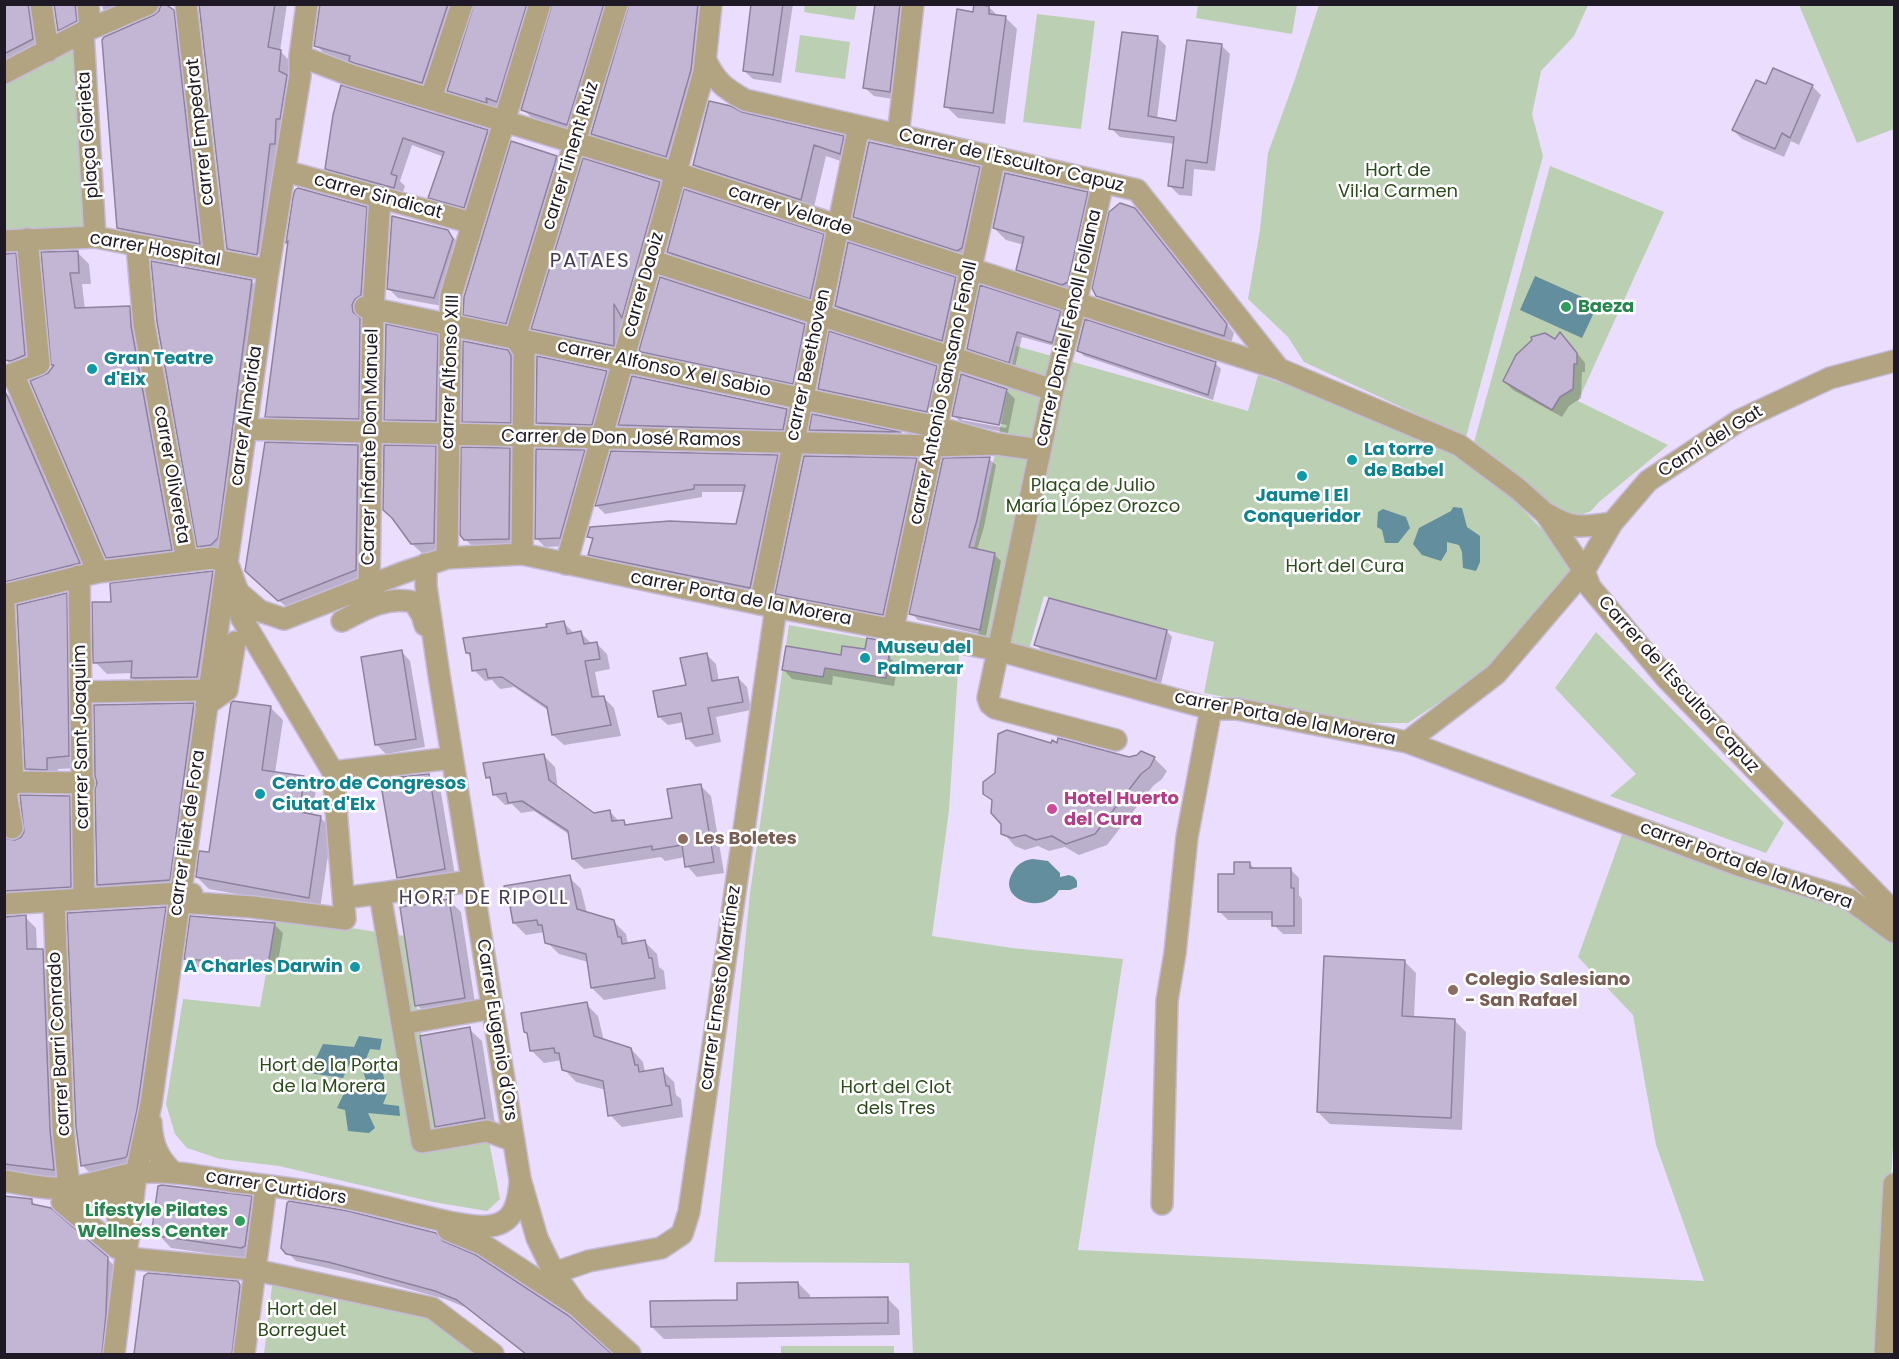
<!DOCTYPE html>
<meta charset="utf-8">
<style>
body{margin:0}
#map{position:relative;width:1899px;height:1359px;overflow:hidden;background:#eaddfe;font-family:Poppins,sans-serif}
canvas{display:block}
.frame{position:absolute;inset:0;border:6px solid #1e1924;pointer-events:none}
</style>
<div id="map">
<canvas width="1899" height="1359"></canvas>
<div class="frame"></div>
</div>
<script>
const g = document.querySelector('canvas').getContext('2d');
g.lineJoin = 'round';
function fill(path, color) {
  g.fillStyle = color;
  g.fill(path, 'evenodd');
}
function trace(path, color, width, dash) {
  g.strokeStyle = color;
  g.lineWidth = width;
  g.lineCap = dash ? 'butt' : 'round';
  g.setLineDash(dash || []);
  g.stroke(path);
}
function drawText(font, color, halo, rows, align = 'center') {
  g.font = font + ' Poppins,sans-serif';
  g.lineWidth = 5;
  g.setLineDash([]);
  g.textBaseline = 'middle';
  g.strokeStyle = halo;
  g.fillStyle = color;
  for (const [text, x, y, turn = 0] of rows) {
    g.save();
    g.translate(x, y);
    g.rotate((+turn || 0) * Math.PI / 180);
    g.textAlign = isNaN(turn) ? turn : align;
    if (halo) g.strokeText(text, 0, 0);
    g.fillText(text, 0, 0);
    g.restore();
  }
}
const green = new Path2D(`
 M805,5h52l-3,15 -50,-8z
 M1198,5v-1l99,1 -5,29 -96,-16z
 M1319,5h269l-14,31 -33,35 -9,43 11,42 -77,281 -162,-75 -16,-25 -40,-38 12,-69 8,-77 27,-74z
 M1799,5h95v124l-37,14z
 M1037,14l58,7 -14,108 -58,-7z
 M800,35l50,7 -5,37 -50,-7z
 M83,41l15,193 -93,3v-156z
 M1550,166l114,46 -86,189 90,44 -69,57 -8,9 -23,9 -95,-74z
 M1016,346l232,65 10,-36 103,35 94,43 48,35 44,47 24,35 -27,39 -68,69 -68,45h-48l-156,-30 10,-51 -84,-21 -86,-25 -15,53 -51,-14 17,-82 -21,-5 23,-104z
 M789,625l170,30 -10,155 -17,126 80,12 111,11 -45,291 626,31 -48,-136 -23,-130 -55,-58 45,-125 197,52 74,58v188l-14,224h-967l-4,-91 -195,-1 36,-369z
 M1596,632l188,191 -18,30 -156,-57 26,-22 -81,-86z
 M276,917l129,19 32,192 48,-8 15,79 -13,12 -54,-9 -154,-36 -59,-7 -33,-11 -12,-14 -9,-30 17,-105 77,8z
 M283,1281l150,34 55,39h-224l8,-68z
 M781,1346h113v8h-113z`);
const water = new Path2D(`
 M1535,276l63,28 -16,34 -62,-28z
 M1453,507l9,1 5,19 13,9v26l-4,9 -13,-3 -1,-16 -3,-7 -12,-3v9l-6,10 -19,-6 -9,-11 6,-16 32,-17z
 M1383,509l23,8 4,11 -12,15h-13l-3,-13 -5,-3 1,-15z
 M1033,859l15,2 12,12v4l9,-2 5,2 3,4v6l-7,3h-11c-15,26 -64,10 -46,-18 4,-8 11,-12 20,-13z
 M359,1036l23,3 -2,11 -10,-1 -4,10 26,4 1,10h-10l4,21 -4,10 16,2 1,10 -32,-3 7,15 -6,5 -21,-2 -3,-21 -8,-2 9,-19 24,3 -11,-33 -6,-2 -10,21 -34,-5 14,-29 31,3z`);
const shadow = new Path2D(`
 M4,4h40v46l-40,21z
 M54,4h38l-5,28 -17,9 -11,-11z
 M102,4h49l-37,16 -11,-11z
 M200,4h87l-7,47 11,11 -24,203 -28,-5 -11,-12zM236,249l28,6v3l-28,-6z
 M321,4h145l-33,89 -72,-22 -7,-6 -27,-9 -11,-11z
 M475,4h70l-37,108 -48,-11 -11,-11z
 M554,4h68l-44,131 -44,-15 -11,-11z
 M631,4h82l-36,163 -74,-22 -11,-11z
 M753,4h40l-12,79 -28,-4 -9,-8z
 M876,4h36l-13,96 -25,-4 -9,-8z
 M989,7l9,9 7,1 12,12 -12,95 -47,-6 -12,-12 29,-93z
 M173,11l12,13 27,231 -81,-15 -12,-12z
 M1158,38l8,8 -9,73 21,3 44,-76 8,8 -15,117 -21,-2 -2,27 -13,-1 -9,-9 5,-42 -55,-7 -9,-9z
 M1766,86h46l9,9 -22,50 -8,-4 -7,16 -42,-18 -9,-9z
 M742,114l101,23 12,12 -3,16 -26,-9 -13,55 -107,-34 -12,-12z
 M334,115l153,16 9,9 -23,75 -35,-10 -8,-8 14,-40 -32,-12 -12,36 5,5 -3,9 -67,-18 -9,-9z
 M557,157l12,12 -51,166 -41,-9 -12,-12z
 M979,168l12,12 -17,80 -107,-31 -12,-12z
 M659,183l12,12 -46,162 -80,-17 -12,-12z
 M296,190l70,18 9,9 -14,97v8l7,7 -1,98 -92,-2 -8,-9 22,-172 -2,-2z
 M1087,193l12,12 -20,89 -49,-12 -12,-12 6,-25 -18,-5 -12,-12z
 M1142,217l92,116 -3,10 -126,-40 -8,-8z
 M447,231l9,9 5,9 -19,57 -44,-8 -9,-9z
 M823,236l12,12 -13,61 -142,-45 -12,-12z
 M77,252l12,12 2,20h-9l3,26 44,-2 12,12 42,242 -64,8 -12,-13 -58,-183 6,-8 -2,-2 -10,-110z
 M15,255l11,11 10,100 -20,5 -11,-12z
 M955,279l12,12 -13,61 -106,-34 -12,-12z
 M251,281l12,12 -40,264 -12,1 -12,-12z
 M1060,313l5,5 -7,29 -36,-10 -7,30 -41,-13 -6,-6z
 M804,325l12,12 -12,58 -150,-32 -12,-12z
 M437,337l12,12 -1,83 -50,-1 -12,-12z
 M1556,341l12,1 17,21v9h-3l-1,26 -12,8 -7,11 -49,-27 -9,-9z
 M1078,350l137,13 6,6 -8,31 -129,-44z
 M507,351l13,13 2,70 -47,-1 -12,-12z
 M936,367l12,12 -9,44 -108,-23 -12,-12z
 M606,372l12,12 -14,52 -54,-1 -12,-12z
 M1006,390l9,9 -7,34 -45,-9 -9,-8zM962,417l45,8 -1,3 -44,-8z
 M4,391l12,11 74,172 -73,18 -11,-11z
 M787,410l12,12 -4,19 -163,-4 -12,-12z
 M814,416l86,18 3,3 -87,-2 -5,-5z
 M358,446l12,12 -2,124 -76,30 -33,-29z
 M435,448l12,12 -1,93 -21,3 -13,-12z
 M510,450l12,12 -1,88 -43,2 -13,-13z
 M584,452l9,8 -24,86 -24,1 -9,-9z
 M612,452l165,4 8,8 -27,131 -160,-33 -8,-8 4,-13 -5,-5 148,-10 8,-34h-43v5l-97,17 -8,-8z
 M989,459l7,6 -12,62 -7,23 17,4 7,7 -15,75 -68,-16 -7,-7z
 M916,460l12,12 -33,154 -106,-21 -12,-12z
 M212,573l12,12 -14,103 -65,2 -12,-12v-5l-26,1 -12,-12 17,-59z
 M66,594l12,12 2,162 -22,1 1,12h-20l-12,-12z
 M564,623l11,11 6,-1 11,11 4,-1 11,11 3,15 -15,3 5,26 3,-1 11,11 7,28 -57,9 -11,-10 -4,-24 -35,-24 -14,2 -8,-9 -7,1 -11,-11 -2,-12 -5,-5z
 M1167,631l5,6 -11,47 -119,-33 -6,-6z
 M882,642l9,9 -1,7 8,7 -4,21 -61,-10 -1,9 -40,-6 -8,-9 83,-19z
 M402,652l8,9 15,86 -39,7 -9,-9z
 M707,655l9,9 3,18 19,-4 9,9 4,23 -35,7 5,25 -25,5 -9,-9 -3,-16 -16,3 -9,-8 28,-31z
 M193,704l12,12 -24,176 -71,5 -12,-12v-102z
 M271,708l12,12 -8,53 29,4 12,12 -4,27 8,1 12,12 -12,80 -111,-20 -12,-12 13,-23z
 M1052,745l77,14 12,-6 14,6 12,12 -5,8 -9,7 -46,59 -28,10 -14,-8 -16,4 -11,-5 -13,4 -10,-4 -12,-13 -1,-9 -8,-22 -9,-9z
 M544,756l11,11 3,22 35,25 16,-3 11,11h3l5,4 45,-7 27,-34 11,11 13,77 -27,4 -10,-11 -2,-9 -20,4 -4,-4 -77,12 -11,-10 -3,-24 -36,-24 -13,2 -9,-9 -7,1 -11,-11 -1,-12 -6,-5z
 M428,775l12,12 16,94 -46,8 -12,-12z
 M69,797l11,11 1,90 -77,10v-98l7,32 10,-3z
 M1250,864l5,5h35l9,9v17l3,4v35h-19l-9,-9v-5h-46l-9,-9 17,-35z
 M569,877l12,12 6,24 26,8 13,13 2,10 17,-2 12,12 2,13 5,4 2,18 -62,11 -12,-12 -4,-26 -29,-8 -12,-12 -2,-10 -19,3 -12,-12z
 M449,900l12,12 15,98 -47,7 -12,-12z
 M165,908l12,12 -39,248 -44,9 -12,-12z
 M4,917h21l11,11 1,22h6l11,11 11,219 -61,-7z
 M274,924l9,9 -7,40 -81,-6 -9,-9z
 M1404,961l12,12 -2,45 40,2 12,12 -4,98 -132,-6 -12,-12z
 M586,1004l12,12 6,25 27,8 12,13 2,10 17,-2 12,12 2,13 5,4 2,18 -61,10 -12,-12 -4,-25 -30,-8 -12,-13 -2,-9 -18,3 -12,-12 -3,-16 -3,-3z
 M469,1029l13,12 14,89 -48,8 -12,-12z
 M4,1198l27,3 76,57 11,12 -5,84h-109z
 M251,1198l12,12 -9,50 -83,-12 -12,-13z
 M444,1244l124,73 41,37h-84l-58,-46 -22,-9 -91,-25 -58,-13 -13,-13z
 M146,1276l91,7 9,9 -5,62h-105z
 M798,1283l12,12v5l77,-2 12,12 1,25 -236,4 -12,-12z`);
const building = new Path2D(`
 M4,4h24l5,35 -29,15z
 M54,4h21l2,17 -19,10z
 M161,4h4l9,6 26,234 -83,-16 -15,-188 2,-3 50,-22 5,-4z
 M199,4h76l-7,43 13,3 -2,21 8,4 -7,44h-4l-1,25h-5l-13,111 -30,-6z
 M320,4h128l-26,79 -68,-20 -5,-2 1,-5 -36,-10z
 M474,4h53l-30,98 -11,-4 1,5 -40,-12z
 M552,4h52l-37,121 -46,-15z
 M629,4h69l-7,66 -25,87 -75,-23z
 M751,4h32l-10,71 -30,-4z
 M875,4h25l-10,88 -27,-4z
 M974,4l15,2v8l17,2 -13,97 -49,-6 13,-98 16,3z
 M1122,32l36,4 -10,80 28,5 11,-81 35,4 -15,119 -21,-3 -3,28 -15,-2 6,-49 -65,-8z
 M1773,68l40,17 -23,53 -8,-5 -7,16 -43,-19 24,-50 10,4z
 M341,85l147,45 -24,78 -36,-10 16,-46 -41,-14 -12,36 6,2 -3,12 -69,-19 8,-54z
 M709,101l22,5 11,6 102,24 -4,18 -26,-9 -13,55 -108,-35z
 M511,141l46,15 -51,168 -43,-9 1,-18z
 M869,142l111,25 -18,81 -5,3 -104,-34z
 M583,158l77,24 -38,136 -8,-14v42l-83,-17z
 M1005,173l83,19 -20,90 -6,3 -46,-15 8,-33 -31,-9z
 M298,188l69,19 -6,88 -6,4 -3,6 1,7 7,6 -1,101 -94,-2 23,-176 -2,2 7,-46 2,-7z
 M684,189l140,45 -14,65 -143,-47z
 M1120,203l15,5 92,116 -3,12 -128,-40 -4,-8 17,-76z
 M392,216l56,14 5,9 -19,59 -47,-9z
 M848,242l108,35 -14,64 -107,-35z
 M78,251l1,22h-9l5,35 55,-2 1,20 41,224 -66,8 -76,-177 18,-8 6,-8h-3l-10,-113z
 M16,253l9,102 -14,6 -7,-1v-106z
 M151,261l101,19 -34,258 -7,7 -14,2 -40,-225z
 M660,277l145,47 -12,60 -152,-32 -2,-2z
 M980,285l81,26 -9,32 -35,-11 -8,31 -42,-14z
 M1085,319l131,43 -8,33 -131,-44z
 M386,324l52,11 -2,86 -52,-1z
 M829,331l108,35 -10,46 -109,-23z
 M1560,332l17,21v11h-3l-1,25 -13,8 -8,13 -49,-29 13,-26 16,-15 -1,-3 14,-4 10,6z
 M463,341l45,9 3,5v68l-49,-1z
 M537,356l70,15 -15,54 -56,-2z
 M961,374l46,15 -8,36 -47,-9z
 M632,376l155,33 -4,21 -165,-5z
 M4,389l76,174 -75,19 -1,-1z
 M812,414l89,18 -92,-2z
 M265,442l93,3 -2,125 -78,31 -33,-30z
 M384,445l52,1 -2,97 -23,1 -19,-26 -9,-8z
 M461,447l49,1 -1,91 -45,1 -4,-5z
 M536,449l49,1 -25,88 -25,1z
 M611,451l167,4 -28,133 -162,-33 5,-17 -6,-1 3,-10 80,-6 66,3 9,-39h-51v4l-99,17z
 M804,456l113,2 -34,157 -108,-21z
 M990,457l-13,63 -8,27 26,6 -15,77 -71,-16 34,-156z
 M213,571l-16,106 -66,1 1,-17 -39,2 -1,-61h19l-1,-19z
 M67,593l2,163 -22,2v12l-22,-1 -8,-164z
 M1049,598l118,32 -11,49 -122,-34z
 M564,621l3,13 14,-3 3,13 13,-2 3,17 -15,2 7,36 12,-1 7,29 -59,10 -5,-28 -45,-30 -14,1 -2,-9 -14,2 -2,-18h-4l-3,-15 84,-11 -1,-3z
 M867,638l16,3 -2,13 8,1 -3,23 -61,-10 -2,9 -41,-7 4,-24 55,9 1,-9 23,3z
 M402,650l14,89 -41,6 -14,-88z
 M707,653l5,28 26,-4 5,25 -35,6 5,26 -27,5 -5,-26 -23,4 -5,-26 33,-6 -6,-27z
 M233,701l38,5 -9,64 42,6 -4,36 21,4 -12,82 -113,-21 3,-26 10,1 22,-149z
 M194,703l-24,177 -73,5 -2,-96 2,-6 -2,-7 -1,-71z
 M1007,730l44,13 1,-3 5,3 1,-5 71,19 8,-2 4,-4 14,6 -5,10 -9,7 -46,60 -29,10 -14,-8 -16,4 -11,-5 -13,3 -11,-4v-10l-10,-11 1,-13 -9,-6v-12l12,-9 3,-39z
 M544,754l5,26 45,33 16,-3 2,11 12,-1 1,5 47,-7 -5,-29 34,-5 13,78 -29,5 -3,-22 -30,5v-4l-80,13 -4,-28 -46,-30 -14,2 -2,-10 -13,2 -3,-18 -4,1 -3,-15z
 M429,774l16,95 -48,9 -17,-99z
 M20,795l50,1 1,91 -67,4v-53l11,2 6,-3 3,-5z
 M1234,862h16v6h41v20h3v38h-22v-14h-54v-38h16z
 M570,875l7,34 37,11 4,17h3l1,7 23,-4 4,18h3l3,20 -64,10 -5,-34 -41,-11 -3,-18h-4l-1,-5 -24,3 -3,-17 -3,-1 -3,-19z
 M449,899l16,99 -50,8 -15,-99z
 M166,907l-29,203 -10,46 -3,2 -43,8 -5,-39 -9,-214z
 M26,915l1,34h16l7,180 4,41 -50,-6v-247z
 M190,916l85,7 -7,42 -84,-6z
 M1324,956l81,4 -3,56 53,3 -4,99 -134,-6z
 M587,1002l7,34 37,12 4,17h3l1,7 24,-4 3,18h3l3,19 -64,11 -5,-35 -41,-11 -3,-17h-4l-1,-5 -24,3 -3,-18 -3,-1 -3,-19z
 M470,1027l15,91 -50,9 -15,-91z
 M162,1185l90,11 -7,50 -4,2 -83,-12 -6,-7 6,-43z
 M4,1196l28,3v5l19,4 57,49 -2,57 -4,40h-98z
 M289,1201l59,10 88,22 7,8 33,14 93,61 43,38h-86l-69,-54 -22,-9 -107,-29 -42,-8 -5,-6 6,-45z
 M148,1273l90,8 2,4 -8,69h-98l10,-78z
 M798,1282l1,16 89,-1v26l-237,4 -1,-26 87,-1v-17z`);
const minor = new Path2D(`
 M41,4l7,47
 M88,4l2,25
 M186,4l29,256
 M83,32l12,205
 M300,56l50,19 326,98 603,196 180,76 59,44 28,25 38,57 6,16 77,92 227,233
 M705,59c11,23 19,29 40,41l392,90 142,179
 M4,73l79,-41 65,-28
 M431,98l31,-94
 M898,136l15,-132
 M285,171l187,52
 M1103,182l-27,121 -23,87 -65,308 2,6 5,4 121,32
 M4,241l91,-4 173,33
 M137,246l7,78 43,237
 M652,261l401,129
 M365,307l572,120 60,17 43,6
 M13,374l85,198
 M4,377l35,-13 -12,-125
 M245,429l688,17 64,-2
 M1547,514c26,16 35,13 65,9
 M522,554l2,-203 -9,-13 102,-334
 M447,558l4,-263 89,-291
 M227,562l11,30 22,19 24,8 118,-46 45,-15 75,-4 238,50 237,46 214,59h26l170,33 331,123 111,34 45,33
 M426,564v22l13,89 81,504 17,59 17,35 23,33
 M566,564l138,-492 7,-68
 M79,576l5,322
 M369,586l4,-277 7,-112
 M4,595l94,-23 114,-14 15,4
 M760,604l99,-478
 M4,605l9,177 -7,11 6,35
 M342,621c24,-13 45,-25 72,-19l8,13 3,10
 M893,629l102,-472
 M82,692l126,-2
 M206,705l21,-15 8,-48
 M1407,742l89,-68 88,-103 28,-48 36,-42 92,-61 90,-42 64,-17
 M333,772l119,-14
 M13,782l71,1
 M380,894l42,248 65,-11 27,10
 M344,898l128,-17
 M54,901l9,227 6,60
 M179,902l73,5 93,12 -12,-147 -92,-155 -3,-25
 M4,904l176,-11 12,1
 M402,1024l91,-16
 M151,1123c1,21 7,36 23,50
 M4,1181c21,3 43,9 64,7 28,-3 56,-16 85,-16 25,-1 52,5 77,9 40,5 81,9 121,18 33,7 65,16 98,23 13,2 27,6 41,4 24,-3 28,-22 30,-43
 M119,1193l-2,55 -55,-46 52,-8z
 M1162,1204l5,-203 8,-48 12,-116 24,-128
 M448,1230l34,14 95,62 53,48
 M126,1258l129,12 177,38 61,46
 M554,1273l35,-12 72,-13 21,-14 7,-22 87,-605
 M114,1354l22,-180 15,-70 116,-826 33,-202v-20l7,-52
 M244,1354l22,-168
 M1885,1354l9,-170`);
const markers = [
 [1566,307,6,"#2e9e5b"],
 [92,369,6,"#0f9aa8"],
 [1352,460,6,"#0f9aa8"],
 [1302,476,6,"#0f9aa8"],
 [865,658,6,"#0f9aa8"],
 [260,794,6,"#0f9aa8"],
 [1052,809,6,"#d1479c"],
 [683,839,6,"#8d6e63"],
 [355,967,6,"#0f9aa8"],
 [1453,990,6,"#8d6e63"],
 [240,1221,6,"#2e9e5b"]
];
const streetNames = [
 ["carrer Empedrat",201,132,-96],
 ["plaça Glorieta",89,135,-94],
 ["carrer Tinent Ruiz",571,156,-73],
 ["Carrer de l'Escultor Capuz",1011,161,13],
 ["carrer Sindicat",378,197,15],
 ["carrer Velarde",790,211,18],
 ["carrer Hospital",155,250,10],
 ["carrer Daoiz",644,285,-74],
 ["carrer Daniel Fenoll Follana",1069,328,-77],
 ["carrer Beethoven",809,365,-78],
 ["carrer Alfonso X el Sabio",664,369,12],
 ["carrer Alfonso XIII",451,372,-88],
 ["carrer Antonio Sansano Fenoll",944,393,-78],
 ["carrer Almòrida",247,416,-82],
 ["Carrer de Don José Ramos",621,439,1],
 ["Camí del Gat",1711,442,-32],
 ["Carrer Infante Don Manuel",371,447,-89],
 ["carrer Olivereta",171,475,80],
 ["carrer Porta de la Morera",741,599,11],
 ["Carrer de l'Escultor Capuz",1678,685,48],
 ["carrer Porta de la Morera",1285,719,11],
 ["carrer Sant Joaquim",82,737,-91],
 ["carrer Filet de Fora",188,833,-82],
 ["carrer Porta de la Morera",1746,866,20],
 ["carrer Ernesto Martínez",721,988,-82],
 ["Carrer Eugenio d'Ors",496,1030,81],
 ["carrer Barri Conrado",60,1044,-93],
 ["carrer Curtidors",276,1188,9]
];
const parkNames = [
 ["Hort de",1398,171],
 ["Vil·la Carmen",1398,192],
 ["Plaça de Julio",1093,486],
 ["María López Orozco",1093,507],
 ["Hort del Cura",1345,567],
 ["Hort de la Porta",329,1066],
 ["de la Morera",329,1087],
 ["Hort del Clot",896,1088],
 ["dels Tres",896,1109],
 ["Hort del",302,1310],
 ["Borreguet",302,1331]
];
const leisureNames = [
 ["Baeza",1578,307],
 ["Lifestyle Pilates",228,1211,"right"],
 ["Wellness Center",228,1232,"right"]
];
const cultureNames = [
 ["Gran Teatre",104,359],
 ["d'Elx",104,380],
 ["La torre",1364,450],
 ["de Babel",1364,471],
 ["Jaume I El",1302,496,"center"],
 ["Conqueridor",1302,517,"center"],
 ["Museu del",877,648],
 ["Palmerar",877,669],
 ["Centro de Congresos",272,784],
 ["Ciutat d'Elx",272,805],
 ["A Charles Darwin",343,967,"right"]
];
const hotelNames = [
 ["Hotel Huerto",1064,799],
 ["del Cura",1064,820]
];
const educationNames = [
 ["Les Boletes",695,839],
 ["Colegio Salesiano",1465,980],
 ["- San Rafael",1465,1001]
];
const neighbourhoodNames = [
 ["PATAES",590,262],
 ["HORT DE RIPOLL",484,899]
];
fill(green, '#bbcfb2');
fill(water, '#638e9d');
fill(shadow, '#0003');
fill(building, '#c3b6d5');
trace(building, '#8d819e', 1.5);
trace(minor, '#c5bad7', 24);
trace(minor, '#b2a481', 21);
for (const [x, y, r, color] of markers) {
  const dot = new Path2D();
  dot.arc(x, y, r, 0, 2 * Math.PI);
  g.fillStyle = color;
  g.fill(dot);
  trace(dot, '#fff', 2);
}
drawText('18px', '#1e1924', '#fff', streetNames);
drawText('18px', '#2c4b1b', '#fff', parkNames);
drawText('bold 18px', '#27864d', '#fff', leisureNames, 'left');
drawText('bold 18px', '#0d838f', '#fff', cultureNames, 'left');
drawText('bold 18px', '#b23c85', '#fff', hotelNames, 'left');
drawText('bold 18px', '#785e54', '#fff', educationNames, 'left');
g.letterSpacing = '1.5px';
drawText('20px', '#453a54', '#fff', neighbourhoodNames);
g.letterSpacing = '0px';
</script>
